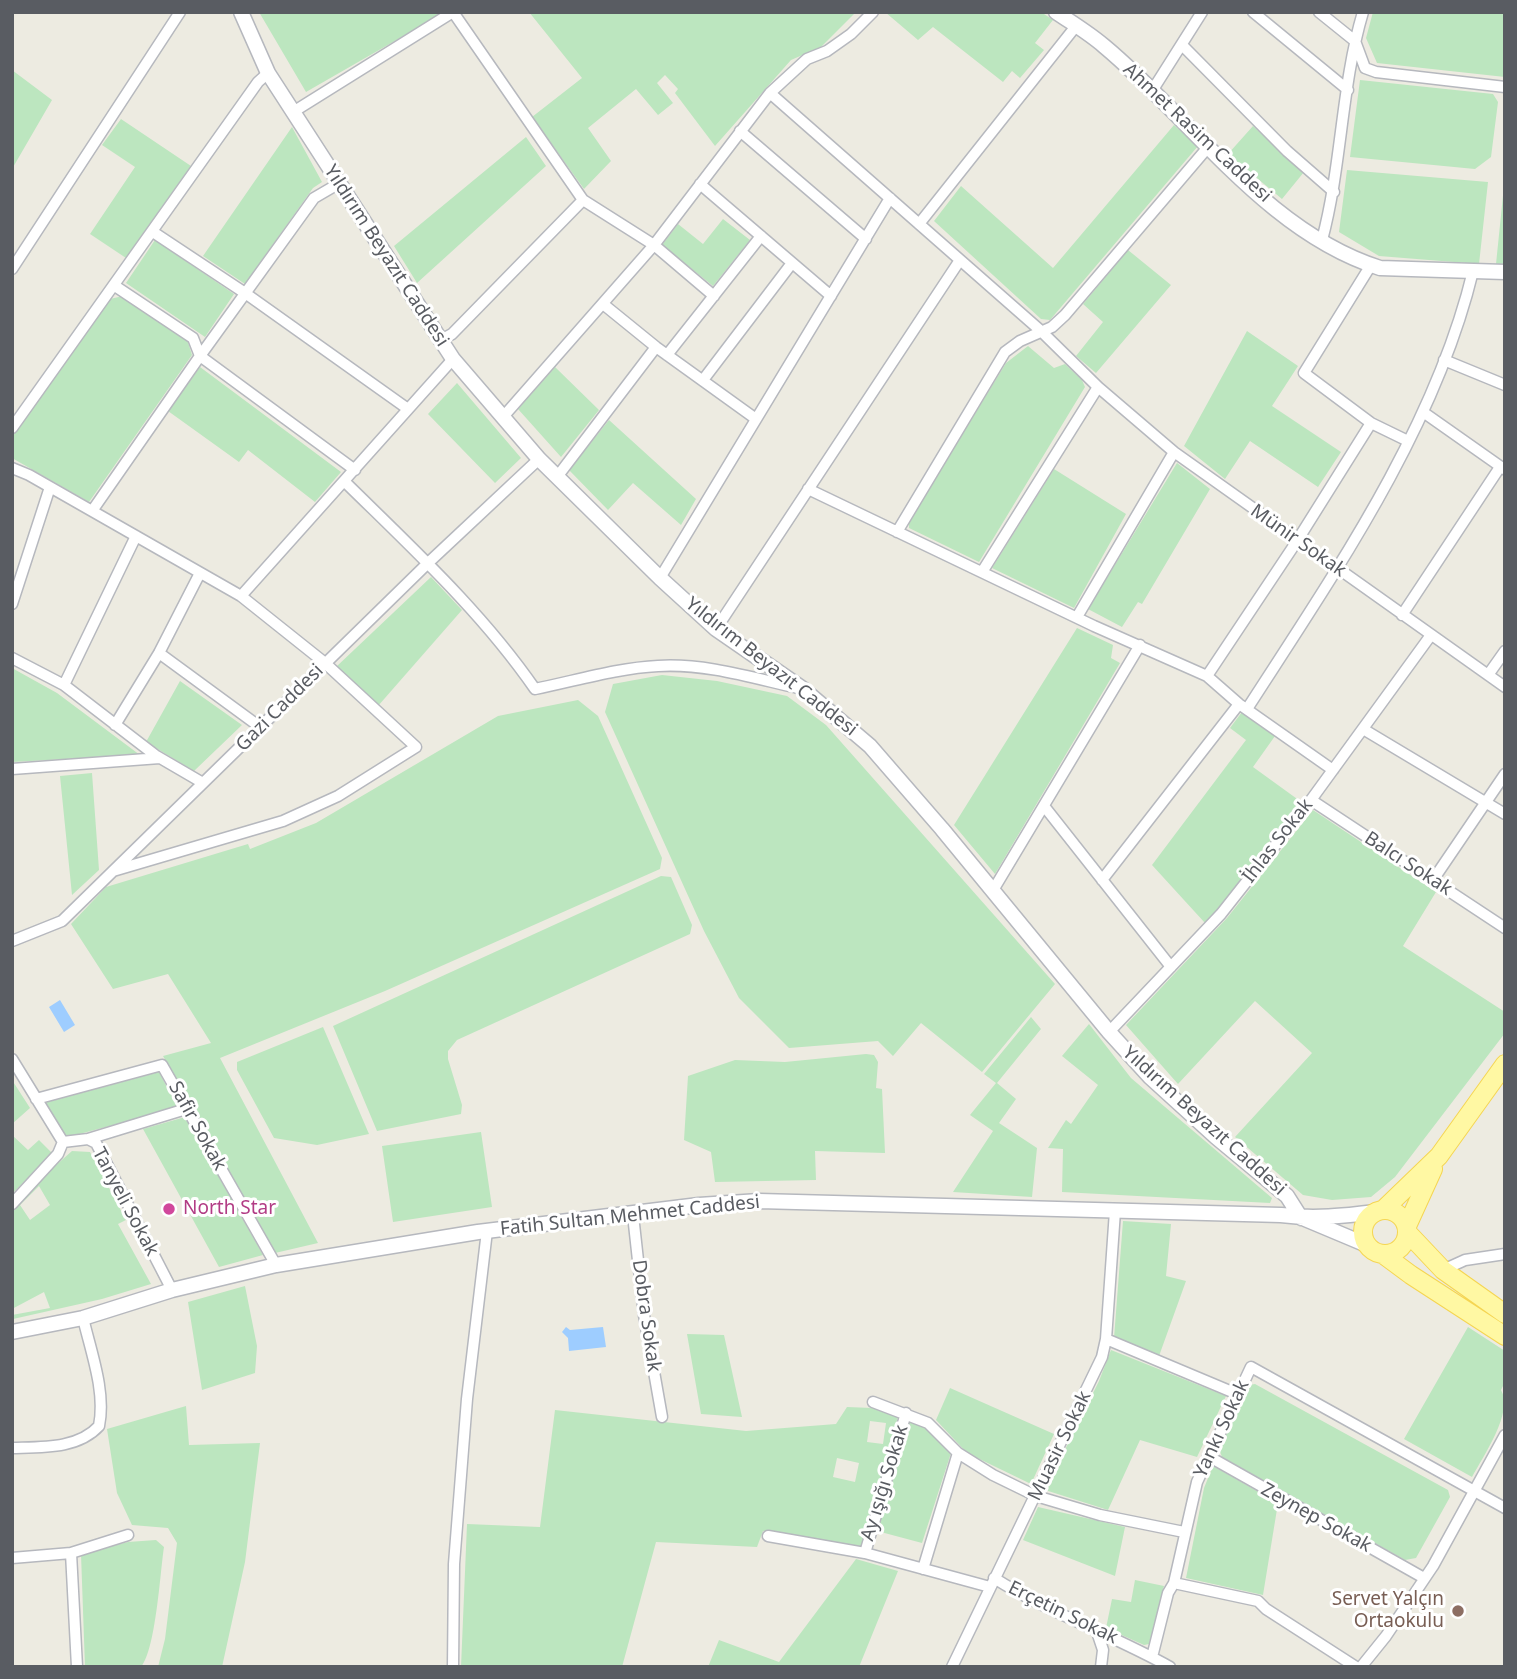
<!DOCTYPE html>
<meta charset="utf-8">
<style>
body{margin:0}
#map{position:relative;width:1517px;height:1679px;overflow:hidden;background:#edebe1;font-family:"Noto Sans",sans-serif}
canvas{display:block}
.frame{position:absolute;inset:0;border:14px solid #595c62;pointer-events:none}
</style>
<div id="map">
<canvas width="1517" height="1679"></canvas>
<div class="frame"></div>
</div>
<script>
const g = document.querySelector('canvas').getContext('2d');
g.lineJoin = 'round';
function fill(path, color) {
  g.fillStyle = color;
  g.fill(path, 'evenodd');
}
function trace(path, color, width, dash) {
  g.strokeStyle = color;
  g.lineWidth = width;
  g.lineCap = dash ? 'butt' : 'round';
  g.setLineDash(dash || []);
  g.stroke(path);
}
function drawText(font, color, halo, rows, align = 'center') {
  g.font = font + ' "Noto Sans",sans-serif';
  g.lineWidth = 6;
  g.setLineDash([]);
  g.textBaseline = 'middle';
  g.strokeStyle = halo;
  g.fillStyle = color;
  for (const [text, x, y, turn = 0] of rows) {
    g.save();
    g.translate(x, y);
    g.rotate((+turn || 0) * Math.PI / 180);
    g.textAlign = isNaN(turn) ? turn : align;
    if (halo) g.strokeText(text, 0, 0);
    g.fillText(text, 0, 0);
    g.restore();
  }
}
const green = new Path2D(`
 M259,12h179l2,3 -134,77z
 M529,12h327l-35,35 -30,13 -76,86 -40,-53 3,-4 -13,-14 -8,8 16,20 -15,12 -22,-26 -48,39 23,33 -27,28 -52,-72 50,-39z
 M885,12h156l12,8 -18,23 9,7 -24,28 -8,-7 -9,11 -70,-55 -15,13z
 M1373,12h132v65l-128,-14 -11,-25z
 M12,70l40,30 -40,69z
 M1360,80l133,14 5,8 -7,55 -16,12 -125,-12z
 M121,119l70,47 -65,92 -36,-24 45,-67 -33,-22z
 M1174,125l24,21 -148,174 -9,-1 -107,-98 27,-35 92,82z
 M1253,126l51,46 -22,27 -54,-45z
 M292,127l30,55 -9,6 -68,96 -42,-28z
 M526,137l20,29 -129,117 -23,-37z
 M1347,170l141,12 -9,82 -100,-8 -40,-24z
 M1505,176v88h-9z
 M723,219l27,21 -37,46 -51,-41 16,-21 25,20z
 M155,240l79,54 -29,43 -79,-54z
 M1128,250l43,35 -75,88 -20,-17 27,-34 -20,-18z
 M123,296l64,43 5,16 -103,147 -77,-44v-21l98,-138z
 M1247,331l51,35 -26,40 69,46 -23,35 -68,-46 -25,38 -41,-33z
 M1028,346l26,22 11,-4 17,16 3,7 -106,175 -70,-34v-7l97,-158z
 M200,367l141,105 -26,30 -67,-52 -9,12 -71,-51z
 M555,367l44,43 -38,47 -43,-48z
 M457,383l64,75 -26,25 -67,-69z
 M609,420l87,79 -15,26 -48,-42 -25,27 -39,-40z
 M1177,463l33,26 -68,115 -4,-2 -16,25 -34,-18z
 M1054,469l72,45 -52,94 -82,-40z
 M431,577l31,33 -84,96 -42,-39z
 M1077,628l36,17 -2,13 9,5 -125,211 -41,-49z
 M12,668l45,25 83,62 -128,7z
 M662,675l55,6 70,15 39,29 229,259 -73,88 -61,-49 -28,33 -15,-15 -89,7 -50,-50 -35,-67 -99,-219 8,-28z
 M180,681l62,44 -48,46 -48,-29z
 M578,700l20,16 64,142 -2,11 -275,122 -165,67 98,185 -43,10 -112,-197 48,-13 -43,-69 -55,15 -42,-65 35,-37 142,-43 2,5 66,-26 182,-107z
 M1242,712l33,24 -22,31 47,34 -83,110 -12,12 -53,-58 94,-125 -16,-12z
 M92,773l7,97 -27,25 -12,-119z
 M1313,810l123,82 -33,54 102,66v21l-110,144 -24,20 -39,3 -29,-5 -68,-58 77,-84 -57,-52 -77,83 -52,-59 101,-107z
 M661,876l10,1 21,48 -2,9 -233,106 -9,11v8l14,46 -1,9 -84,17 -44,-105z
 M1031,1017l10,12 -44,54 19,16 -17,24 38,25 -5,49 -79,-5 40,-61 -23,-16 26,-32 -12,-9z
 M1089,1024l42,54 141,120 -2,5 -208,-11 1,-43 -15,-1 18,-28 5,4 27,-39 -36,-29z
 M323,1027l46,107 -52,11 -43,-7 -37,-68v-8z
 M866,1054l8,1 4,7 -2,26 6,1 3,64 -70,-2 1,29 -101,2 -4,-30 -27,-12 4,-64 47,-16 50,2z
 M159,1072l19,36 -114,30 -20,-35z
 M12,1080l18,28 -18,16z
 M185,1117l78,138 -44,12 -76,-138z
 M481,1132l11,75 -99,15 -11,-76z
 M12,1135l16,15 11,-10 13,13 -40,41z
 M72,1151l18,1 36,68 -8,4 33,60 -49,15 -89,20 -1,-4 38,-7 -6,-16 -32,17v-100l26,-28zM39,1186l11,19 -20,15 -10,-15z
 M1123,1221l48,3 -5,52 20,5 -27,75 -45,-18z
 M245,1286l12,60 -2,27 -53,17 -14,-88z
 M1468,1327l37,24v31l-4,8c13,22 -18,66 -29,87l-68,-38z
 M687,1334l37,1 18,82 -41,-3z
 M1111,1350l115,46 -29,61 -57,-17 -32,70 -63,-20 54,-109z
 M1255,1384l193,106 2,7 -34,61 -11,2 -183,-103 -3,-8 30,-64z
 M950,1388l104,46 -23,50 -64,-31 -31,-33z
 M186,1406l3,39 71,-2 -15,119 -23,105h-64l7,-28 12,-96 -9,-15 -36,-3 -15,-32 -10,-64z
 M847,1407l25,1 26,9 -37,130 -98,-16 -6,16 -101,-5 -34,125h-161l6,-143 73,3 15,-117 191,21 90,-7zM870,1421l16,2 -3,21 -16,-2zM837,1458l22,5 -4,19 -22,-5z
 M910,1420l18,8 23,25 -29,90 -45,-12z
 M1213,1466l65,37 -15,92 -77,-17 18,-90z
 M1038,1507l87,20 -10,49 -92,-36z
 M156,1540l8,7c-4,26 -8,102 -23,120h-56l-4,-113 47,-12z
 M856,1559l42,12 -39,96h-151l11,-27 60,22z
 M1135,1580l29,6 -15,58 -5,1 -38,-17 6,-29 19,3z`);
const water = new Path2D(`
 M60,1000l15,25 -11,7 -15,-25z
 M566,1327l4,3 33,-3 3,20 -37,4 -1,-13 -6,-6z`);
const minor = new Path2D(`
 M453,12l130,188 71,45 60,51
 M1253,12l95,78
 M1319,12l36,29 10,27 11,4 129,15
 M1182,45l105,106 47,41
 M1152,91l50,-79
 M770,93l271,238 57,56 -116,185
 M293,112l160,-100
 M740,131l126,108
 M700,184l131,112
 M919,224l157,-198
 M153,232l92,61 163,116
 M1322,240c20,-75 19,-154 41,-228
 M1371,265l-67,108 67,50 37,18
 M12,269l168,-257
 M115,286l78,52 7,18 155,114
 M603,304l53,43 100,72
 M441,340l11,-6 131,-134
 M667,355l94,-119
 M1444,360l61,25
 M703,380l89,-117
 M1098,387l76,65 331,235
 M1423,412l81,57
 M503,417l151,-172 116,-152 37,-34 20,-8 24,-17 22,-22
 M12,428l246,-346 10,-9
 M12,468l17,7 212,121 84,67 91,84 -78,49 -55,25 -170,50
 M557,477l99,-130
 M344,481c68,67 137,130 191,208 40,-8 82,-21 123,-23 47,-3 95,12 140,22
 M808,489l286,137 113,50 32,28 94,66
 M92,511l108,-155 114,-158 24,-14
 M897,532l108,-180 15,-11 32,-14 13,-12 144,-169
 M660,578l230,-380
 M241,596l212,-237
 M12,604l38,-117
 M1402,615l98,-148
 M1077,617l97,-165
 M716,629l244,-369
 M159,653l101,74
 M12,658l52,27 91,70 48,28
 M1488,675l17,-24
 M1207,676l90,-135 74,-118
 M64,685l72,-149
 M1247,709c87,-135 188,-280 226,-438
 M115,725l44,-72 41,-80
 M1363,729l142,85
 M12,769l148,-11
 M1311,800l194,128
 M1044,806l127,161
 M1102,880l137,-176
 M1433,880l72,-106
 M992,892l148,-247
 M12,941l50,-20 366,-358 111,-104
 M1109,1032l112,-118 90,-114 120,-165
 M12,1059l51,83 -5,12 -46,50
 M36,1099l126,-34 114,200
 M88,1139l98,-30
 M63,1142l25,-3 8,4 76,147
 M633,1215l11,100 18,102
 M1443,1270l22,-10 40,-6
 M1106,1339l131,55
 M873,1402l55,21 30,30 35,22 43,21 64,19 84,17
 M12,1448c30,-1 66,1 87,-22 7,-34 -8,-74 -16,-108
 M1208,1456l216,122
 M768,1536l97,17 125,34
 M71,1553l6,114
 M865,1553l41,-140
 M12,1558l59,-5 57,-18
 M923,1569l35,-116
 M994,1578c55,35 119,57 176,89
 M1174,1583l84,18 8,8 90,58
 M1096,1629l7,21 -2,17
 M1152,1657l16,-64 6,-10 23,-101 54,-115 254,141
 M453,1667l1,-103 13,-165 20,-168
 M952,1667l150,-310 4,-18 9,-128
 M1361,1667l25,-31 47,-70 72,-131`);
const tertiary = new Path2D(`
 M241,12l27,61 185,286 86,100 121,119 56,51 87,60 67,57 72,83 167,203 41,45 66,60 71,59 14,22
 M1056,12c16,11 33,21 48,34 88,73 162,186 276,222l125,4
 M1305,1219l62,26
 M12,1332l71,-14 89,-28 104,-25 202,-33 221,-27 60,-4 522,14c32,4 63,1 95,-3`);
const primary = new Path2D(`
 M1363 1232a22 22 0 1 1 44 0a22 22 0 1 1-44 0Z
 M1383,1210l56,-54 66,-92
 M1407,1226l26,-57
 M1408,1233l35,37 62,44
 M1384,1255l27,20 94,61`);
const markers = [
 [169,1209,7,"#d1479c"],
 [1458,1611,7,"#8d6e63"]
];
const streetNames = [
 ["Ahmet Rasim Caddesi",1197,133,43],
 ["Yıldırım Beyazıt Caddesi",386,256,57],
 ["Münir Sokak",1298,541,35],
 ["Yıldırım Beyazıt Caddesi",771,667,38],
 ["Gazi Caddesi",280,708,-45],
 ["İhlas Sokak",1278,841,-52],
 ["Balcı Sokak",1408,864,33],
 ["Yıldırım Beyazıt Caddesi",1204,1121,42],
 ["Safir Sokak",197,1126,61],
 ["Tanyeli Sokak",125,1202,62],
 ["Fatih Sultan Mehmet Caddesi",630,1216,-6],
 ["Dobra Sokak",646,1316,82],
 ["Yankı Sokak",1222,1429,-65],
 ["Muasir Sokak",1060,1446,-64],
 ["Ay ışığı Sokak",885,1483,-73],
 ["Zeynep Sokak",1316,1518,29],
 ["Erçetin Sokak",1063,1613,26]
];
const hotelNames = [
 ["North Star",183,1209]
];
const educationNames = [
 ["Servet Yalçın",1444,1600],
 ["Ortaokulu",1444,1622]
];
fill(green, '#bce6bf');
fill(water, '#9ecdff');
trace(minor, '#b6b8be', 13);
trace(tertiary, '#b6b8be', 17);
trace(primary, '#f5d552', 20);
trace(minor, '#fff', 10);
trace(tertiary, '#fff', 14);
trace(primary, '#fff8a3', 18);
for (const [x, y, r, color] of markers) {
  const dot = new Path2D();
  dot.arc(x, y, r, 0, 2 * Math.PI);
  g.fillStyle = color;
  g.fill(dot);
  trace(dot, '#fff', 2.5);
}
drawText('19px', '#595c62', '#fff', streetNames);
drawText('19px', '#b23c85', '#fff', hotelNames, 'left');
drawText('19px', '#785e54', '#fff', educationNames, 'right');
</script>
